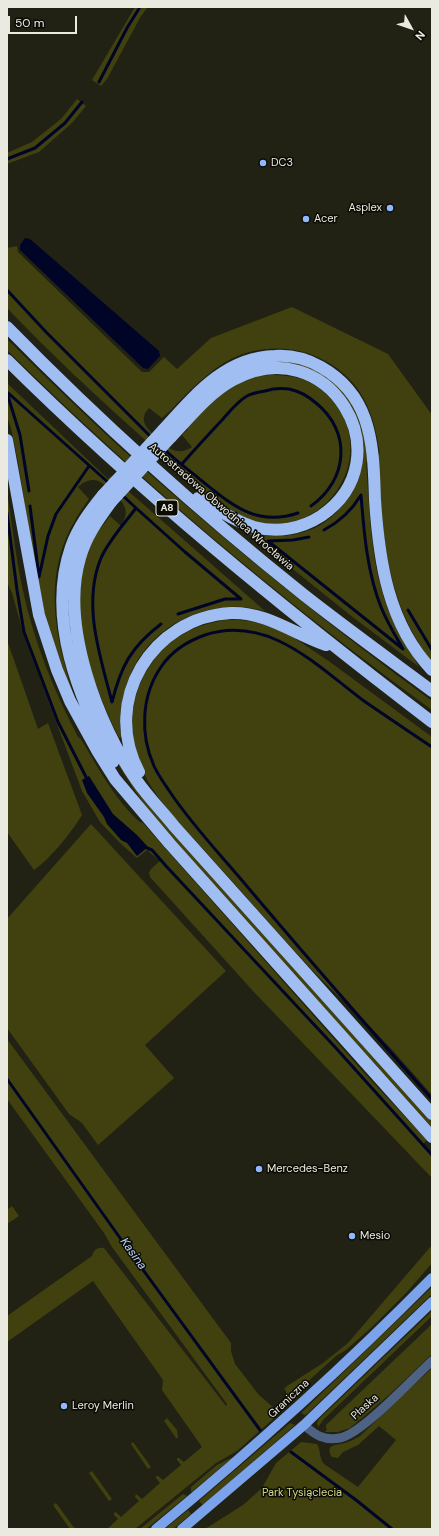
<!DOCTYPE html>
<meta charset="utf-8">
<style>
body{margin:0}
#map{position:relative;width:439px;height:1536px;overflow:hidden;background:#212213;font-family:"DM Sans",sans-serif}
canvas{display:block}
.frame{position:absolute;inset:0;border:8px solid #eaeae0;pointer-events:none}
.north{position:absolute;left:391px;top:8px;width:40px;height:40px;-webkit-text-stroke:3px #0b0b05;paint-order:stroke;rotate:130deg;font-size:11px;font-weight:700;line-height:16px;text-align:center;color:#eaeae0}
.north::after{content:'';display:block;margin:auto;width:14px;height:18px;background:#eaeae0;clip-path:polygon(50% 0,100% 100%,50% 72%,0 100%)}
.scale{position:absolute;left:8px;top:16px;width:69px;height:18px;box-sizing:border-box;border:2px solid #eaeae0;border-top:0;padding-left:5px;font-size:12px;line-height:14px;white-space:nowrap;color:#eaeae0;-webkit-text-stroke:3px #0b0b05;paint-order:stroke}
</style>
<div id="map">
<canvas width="439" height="1536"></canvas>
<div class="frame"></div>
<div class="north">N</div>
<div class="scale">50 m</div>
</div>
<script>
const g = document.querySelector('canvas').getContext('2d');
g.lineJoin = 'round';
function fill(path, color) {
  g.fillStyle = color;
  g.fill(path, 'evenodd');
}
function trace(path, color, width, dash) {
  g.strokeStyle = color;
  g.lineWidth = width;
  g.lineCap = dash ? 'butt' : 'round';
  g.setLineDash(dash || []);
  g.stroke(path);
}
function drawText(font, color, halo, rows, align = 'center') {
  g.font = font + ' "DM Sans",sans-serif';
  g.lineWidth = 3;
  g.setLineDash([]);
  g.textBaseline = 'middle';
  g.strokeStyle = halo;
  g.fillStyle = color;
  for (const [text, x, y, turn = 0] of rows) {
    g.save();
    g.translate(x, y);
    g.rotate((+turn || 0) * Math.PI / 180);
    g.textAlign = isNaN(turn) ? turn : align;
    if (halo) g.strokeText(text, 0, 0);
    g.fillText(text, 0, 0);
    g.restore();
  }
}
const green = new Path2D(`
 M135,7h13l-7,9 -34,63 -6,7 -9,-6z
 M77,99l9,7 -14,17 -33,29 -32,12v-11l25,-11 29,-23z
 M17,246l1,6 124,120h7l15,-15 13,12 34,-31 81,-31 96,47 44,61v247c-49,-64 -48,-130 -55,-207l3,-1c-3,-19 -7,-38 -16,-55 -26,-47 -86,-63 -133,-40 -23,12 -42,32 -60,51 -3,3 -6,5 -9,8l-13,-10c-13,13 1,24 12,33 4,4 9,9 16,10 5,1 10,-1 15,-4l-10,-12 6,-6 -2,-1c17,-16 32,-34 53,-45 16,-8 31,-9 48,-7 16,1 31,9 42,21 54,56 -2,144 -76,124 -37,-11 -82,-57 -110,-83 -47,-42 -93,-85 -136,-130v-60z
 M7,339c47,46 95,93 145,137 90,79 183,154 280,225v9c-151,-110 -292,-229 -425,-360z
 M276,360c8,2 19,2 27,5 5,1 9,4 14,6 36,19 46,52 51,90l-2,1c4,51 4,106 25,154 8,18 19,34 28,51l-69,-52 -102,-82c43,9 82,-1 103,-41 4,-7 9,-15 9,-23 1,-6 -2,-13 -3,-18 -2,-14 -5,-29 -7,-43l-63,-43 -93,36 48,-34z
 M7,383l101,96 3,-3 154,135c-12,-3 -24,-5 -36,-4 -70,5 -114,61 -108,130l-2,1c-27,-56 -50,-118 -34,-180 3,-11 10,-21 14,-31l2,1 9,-12 11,10c10,-16 3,-23 -9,-34 -11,-12 -20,-17 -34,-5l11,12c-9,12 -17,25 -23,39 -22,53 -8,109 9,161l-9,-18 -18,-52 -15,-75 -15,-92 -7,-34 -4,-11z
 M7,491c5,34 9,67 16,100 11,51 31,100 55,146l3,2c16,27 35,63 60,84l1,-1 224,253 61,65 -5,5 10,12v21l-179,-187 -103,-114 -1,-4 2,-4 9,-8 -13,-11 -10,8 -17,-15 -20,-21 -18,-31 -57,-152 -13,-46 -5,-11z
 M101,509l-28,59 16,123 87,144 256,287v8l-270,-302 -27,-37 -24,-38 -25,-56 -19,-72 1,-52z
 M227,620c30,-1 43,6 69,18v1l34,23 102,75v358c-18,-20 -35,-41 -54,-60 -20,-22 -43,-41 -64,-63 -34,-36 -67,-75 -101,-112 -22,-26 -58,-59 -71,-91 -15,-35 -13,-75 10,-106 18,-26 44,-39 75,-43z
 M7,640l31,89 10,-6 34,92c-11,18 -31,43 -48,55l-27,-38z
 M91,824l135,147 -81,74 29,33 -76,67 -16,-22 -13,-9 -62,-86v-109z
 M7,1039l224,304v8l4,13 24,31 16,14 1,5 -3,5 -36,32 -21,12 -81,66h-28l11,-10 -4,-4v-2l2,-1 5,5 18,-16 -4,-4 1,-3 6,5 18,-16 -4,-5v-2h2l5,4 18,-15 -4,-5v-2h2l5,4 18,-15 -40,-57 1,-10 -70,-99 -86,61v-26l85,-60c2,-6 5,-9 12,-8l122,158 1,-2 -115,-157 -8,-14 -97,-134z
 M12,1206l7,10 -12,8v-14z
 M432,1245v18l-25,29 -35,35 -26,23 -10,6 -42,38 -5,3 -3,-1v-5l-2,-2 3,-3 36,-23 25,-20z
 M432,1287v7l-124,119 -3,2 -4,-2z
 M432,1311v5l-108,103 -6,8 -1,-4 2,-4z
 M432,1324v30l-43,41 -39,33 -12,4h-13l2,-3 -1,-1v-3z
 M432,1368v161h-227l38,-24 19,-17 14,-25 25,-21 16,2c4,7 2,14 7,20l34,23 38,-47 -17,-14 -21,19 -15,7 -5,6 -6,-1c-8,-13 5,-12 13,-14 6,-2 10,-4 15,-7z
 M167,1418l10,12 1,8h-2l-12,-17z
 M290,1423l5,2 -92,80 -4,-4z
 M133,1442l18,25 -3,2 -17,-25z
 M233,1457l-39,33 -2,2 -1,-1v-4l26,-22z
 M92,1471l20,28 -3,2 -20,-28z
 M183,1494l4,2 -41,33h-6z
 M56,1503l19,26h-5l-17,-24z
 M188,1510l3,4 -18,15h-8z`);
const water = new Path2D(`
 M25,238l5,1 129,112 1,5 -12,13 -5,-1 -123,-118v-5z
 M89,776l24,38 24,21 11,12 -11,9 -10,-13 -6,-3 -14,-16 -3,-7 -17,-24 -5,-13z`);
const stream = new Path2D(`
 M99,82l28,-54 13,-21
 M7,159l28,-11 30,-25 17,-21
 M7,290l39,42 105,105
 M7,392l103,92
 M7,393l13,42 9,56
 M164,449c12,12 25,21 38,32 30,24 55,46 96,32
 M182,464c13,-15 27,-30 41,-45 7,-8 15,-18 24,-23 5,-3 12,-4 18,-5 7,-2 16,-3 24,-2 10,2 19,7 27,14 36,29 32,77 -5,103
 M121,494l15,14
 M30,506l9,71 9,-41 8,-22 33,-48
 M7,513l10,77 7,42 34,90 28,55
 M309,537l-16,3 -25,1 135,108c-8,-14 -16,-27 -22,-42 -14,-35 -17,-75 -20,-112 -9,15 -22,27 -37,35
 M408,610l24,40
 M161,624c-30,23 -40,42 -49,78 -12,-46 -30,-98 -11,-144 8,-18 24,-35 35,-50l49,44 56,47h-16l-47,15
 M432,747c-22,-15 -45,-30 -68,-46 -46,-34 -95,-87 -159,-66 -17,6 -34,17 -44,32 -20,29 -21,68 -7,99 4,9 10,17 16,26 20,30 46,58 70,86 63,75 127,148 192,221
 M147,848l5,2 14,16 169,181 97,108
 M7,1079l123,173 130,178
 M291,1452l65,48 36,29`);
const minor = new Path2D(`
 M304,1425c11,10 20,16 36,13 22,-4 73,-60 92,-77`);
const major = new Path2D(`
 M156,1529c96,-79 188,-162 276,-251
 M182,1529l122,-104 128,-123`);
const highway = new Path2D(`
 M7,327c93,95 193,185 297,268 42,33 85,64 128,96
 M7,360c132,131 277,249 425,362
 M163,430c31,-34 62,-73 112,-74 16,-1 32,3 46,11 21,12 36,29 44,52 9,26 9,54 10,81 4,61 13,124 57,170
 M171,437c19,-20 38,-44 62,-57 95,-52 173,78 88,136 -20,13 -44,17 -67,11 -20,-6 -39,-19 -56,-29
 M7,440l32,175 18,55 13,31 28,51 17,27 55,65 262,293
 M103,495c-13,16 -25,32 -32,52 -25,72 8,152 42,215
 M111,502c-13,18 -25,34 -31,56 -20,67 18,168 57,223 11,16 25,30 37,45l258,288
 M139,772c-38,-71 13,-155 92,-159 36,-1 63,21 95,32`);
const highwayBridge = new Path2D(`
 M103,495l60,-65
 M111,502l60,-65`);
const markers = [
 [263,163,4,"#90b8fd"],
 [390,208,4,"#90b8fd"],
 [306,219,4,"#90b8fd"],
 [259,1169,4,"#90b8fd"],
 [352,1236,4,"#90b8fd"],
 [64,1406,4,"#90b8fd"]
];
const shields = [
 [167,508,22]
];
const shieldNames = [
 ["A8",167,508]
];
const poiNames = [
 ["DC3",271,163],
 ["Asplex",382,208,"right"],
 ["Acer",314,219],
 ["Mercedes-Benz",267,1169],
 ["Mesio",360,1236],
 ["Leroy Merlin",72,1406]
];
const streetNames = [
 ["Autostradowa Obwodnica Wrocławia",221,507,41],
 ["Graniczna",289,1399,-43],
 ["Płaska",365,1407,-42]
];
const parkNames = [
 ["Park Tysiąclecia",302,1493]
];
const waterNames = [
 ["Kasina",133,1254,54]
];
fill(green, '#41410f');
fill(water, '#000426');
trace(stream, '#000426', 3);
trace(minor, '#4e6284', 9);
trace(major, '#7aa3eb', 10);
trace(highway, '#a0bef2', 12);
trace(highwayBridge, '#a0bef2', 12);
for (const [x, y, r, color] of markers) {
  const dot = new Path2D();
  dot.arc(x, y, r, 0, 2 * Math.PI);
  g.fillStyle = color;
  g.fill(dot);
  trace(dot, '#0b0b05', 1.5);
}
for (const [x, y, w] of shields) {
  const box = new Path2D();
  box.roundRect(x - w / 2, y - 8, w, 16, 3);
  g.fillStyle = '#0b0b05';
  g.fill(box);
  trace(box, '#eaeae0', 1);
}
drawText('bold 10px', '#eaeae0', null, shieldNames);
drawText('11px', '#eaeae0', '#0b0b05', poiNames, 'left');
drawText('11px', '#eaeae0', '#0b0b05', streetNames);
drawText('11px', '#d6d986', '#0b0b05', parkNames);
drawText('italic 12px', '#b7cff8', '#0b0b05', waterNames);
</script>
